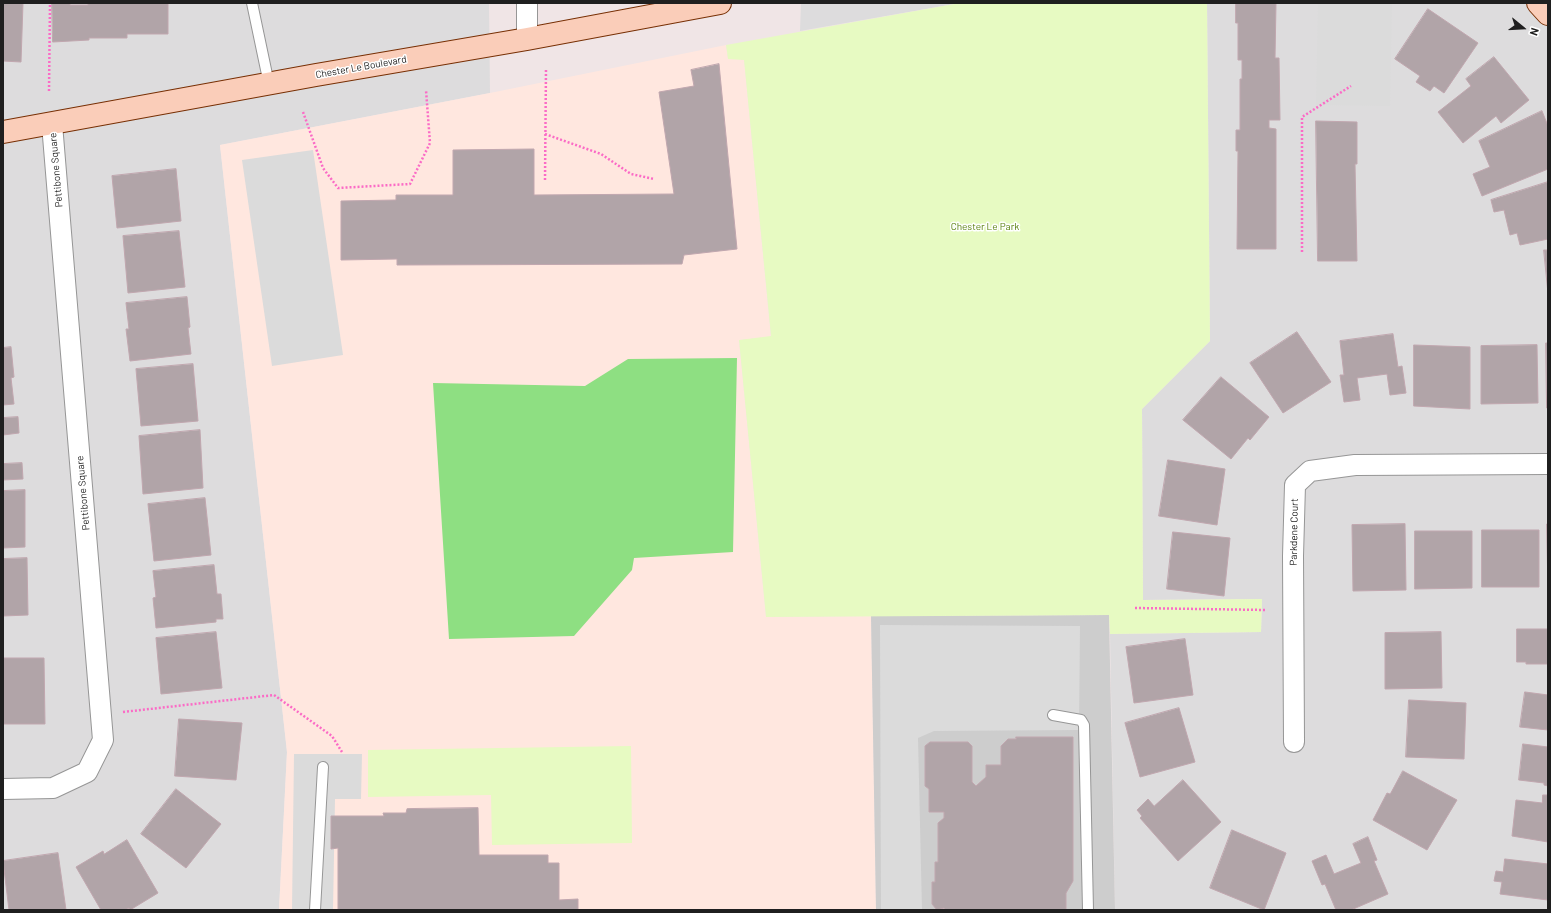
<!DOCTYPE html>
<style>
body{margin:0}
#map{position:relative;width:1551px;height:913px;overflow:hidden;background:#f0e5e6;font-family:Barlow,sans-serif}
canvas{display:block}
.frame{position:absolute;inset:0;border:4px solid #1f1f1f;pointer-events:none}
.north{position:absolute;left:1503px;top:8px;width:40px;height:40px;-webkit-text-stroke:3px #fff;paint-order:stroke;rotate:108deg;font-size:11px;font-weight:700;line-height:16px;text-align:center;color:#1f1f1f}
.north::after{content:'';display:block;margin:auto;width:14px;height:18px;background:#1f1f1f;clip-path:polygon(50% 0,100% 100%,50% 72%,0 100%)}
</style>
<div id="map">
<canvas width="1551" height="913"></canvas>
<div class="frame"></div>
<div class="north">N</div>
</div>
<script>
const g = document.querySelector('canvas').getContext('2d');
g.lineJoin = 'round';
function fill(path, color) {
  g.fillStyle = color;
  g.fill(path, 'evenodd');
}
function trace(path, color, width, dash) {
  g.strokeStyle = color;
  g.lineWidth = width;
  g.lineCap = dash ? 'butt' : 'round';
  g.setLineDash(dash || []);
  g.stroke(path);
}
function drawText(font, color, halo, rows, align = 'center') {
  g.font = font + ' Barlow,sans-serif';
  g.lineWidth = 3;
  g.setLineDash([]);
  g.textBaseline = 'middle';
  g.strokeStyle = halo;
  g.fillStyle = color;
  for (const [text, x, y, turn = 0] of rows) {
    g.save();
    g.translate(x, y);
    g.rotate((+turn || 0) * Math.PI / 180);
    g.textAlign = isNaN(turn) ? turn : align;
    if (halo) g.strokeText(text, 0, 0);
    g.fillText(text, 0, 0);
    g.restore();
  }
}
const residential = new Path2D(`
 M3,3h486l1,90 -270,52 67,607 -8,158h-276z
 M801,3h159l-160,28z
 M1207,3h341v907h-433l-5,-276 151,-2 1,-33 -119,1 -1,-191 68,-68z`);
const education = new Path2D(`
 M726,45l2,14h16l27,278 -32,3 27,277 105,-1 5,294h-597l8,-158 -67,-607 270,-52z`);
const religious = new Path2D(`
 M1109,615l6,295h-239l-5,-294z`);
const park = new Path2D(`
 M960,3h247l3,338 -68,68 1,191 119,-1 -1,33 -151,2 -1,-19 -343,2 -27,-277 32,-4 -27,-276 -16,-1 -2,-14z
 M631,746l1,97 -140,2 -1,-50 -123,2v-47z`);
const pitch = new Path2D(`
 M737,358l-4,194 -99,6 -2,12 -58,66 -125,3 -16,-256 152,3 43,-27z`);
const parking = new Path2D(`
 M1318,3h74l-2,103 -74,-1z
 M313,150l30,205 -71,11 -30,-206z
 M880,625l200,1 -1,104 -145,1 -16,7 4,172h-41z
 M294,754h68l-1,45h-26l-2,111h-41z`);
const building = new Path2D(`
 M3,3h20l-2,59 -18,-1z
 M52,3h18v2h18v-2h80v31h-41v4h-38v2l-36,2z
 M1236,3h40l-1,55h4l1,62h-11v8l7,1v120h-39l1,-98h-2v-21h4v-51h2v-19h-4v-37h-2z
 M1428,9l50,34 -34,50 -10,-7 -4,5 -14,-9 4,-6 -25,-17z
 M1494,57l35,43 -28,23 -5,-7 -33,27 -25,-31 33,-26 -5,-7z
 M719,64l18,185 -53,6 -2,9 -285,1v-6l-56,1v-59l55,-1v-5h57v-45l81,-1v46l140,-1 -15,-102 35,-6 -3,-16z
 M1542,111l6,15v43l-66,27 -9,-22 17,-7 -11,-26z
 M1316,121l41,1v42h-2l2,97h-39z
 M176,169l5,52 -64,7 -5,-52z
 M1548,182v57l-28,6 -3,-12 -7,2 -6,-25 -10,2 -3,-12z
 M179,231l6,56 -57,6 -5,-57z
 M1544,250h4v43z
 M187,297l3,30 -2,1 3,26 -61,7 -4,-32h3l-3,-26z
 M1297,332l34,50 -48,31 -33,-50z
 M1393,334l5,33 4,-1 4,27 -16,2 -3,-21 -30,4 3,22 -16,2 -4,-27h4l-4,-34z
 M1546,343h2v65h-1z
 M1414,345l56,2v62l-56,-3z
 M1537,345l1,58 -57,1v-58z
 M11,347l3,30 -3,1 3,26 -11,1v-57z
 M193,364l5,57 -57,5 -5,-57z
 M1221,377l48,40 -19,23 -2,-2 -17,21 -48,-39z
 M18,417l1,16 -16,2v-17z
 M200,430l3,58 -60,6 -4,-58z
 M1168,460l57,9 -8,56 -58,-9z
 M22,463l1,16 -20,1v-16z
 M25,490v57l-22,1v-57z
 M205,498l6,57 -57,6 -6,-57z
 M1405,524l1,66 -53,1 -1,-66z
 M1547,524h1v65z
 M1482,530h57v57h-57z
 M1415,531h57v57l-57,1z
 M1173,532l57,6 -6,58 -57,-7z
 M27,558l1,57 -25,1v-57z
 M214,565l3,29h4l2,25h-7v3l-60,6 -3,-30 3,-1 -3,-26z
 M1517,629h31v35h-22v-2h-9z
 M216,632l6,56 -61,6 -5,-56z
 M1441,632l1,56 -57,1v-56z
 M1185,639l8,56 -59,8 -8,-56z
 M3,658h41l1,66h-42z
 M1525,692l23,3v35l-28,-3z
 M1409,700l57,3 -2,56 -58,-2z
 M1179,708l16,54 -55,15 -15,-54z
 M179,719l63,4 -6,57 -61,-4z
 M1016,737h57v144l-7,12v17h-120l-2,-2 -7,2 -5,-6v-22h3v-20h3v-39l6,-5v-6h-15v-23l-4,-3v-40l5,-4h38l4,4v36l4,4 10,-9v-12h15v-19l7,-7h8z
 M1523,744l25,3v39l-4,-1v-2l-25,-3z
 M1403,771l54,29 -30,50 -54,-30 14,-27 3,1z
 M1183,780l38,42 -43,39 -38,-43 2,-2 -5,-6 11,-11 6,7z
 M176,789l45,35 -35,44 -45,-34z
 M1543,795h5v47l-36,-6 4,-36 26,3z
 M478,808l1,47h69v8h11v37l19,-1v11h-240v-62l-7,1v-33h53l-1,-3h23l1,-4z
 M1232,830l54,23 -22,57 -54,-22z
 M1368,837l9,23 -3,1 14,33 -37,16h-15l-11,-26 -3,1 -10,-24 14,-6 8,19 27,-11 -8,-19z
 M127,840l31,53 -28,17 -1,-2 -4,2h-24l-25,-43 27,-16 1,3z
 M58,853l8,57h-57l-6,-49z
 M1505,859l43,5v-4v40l-48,-6 2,-12 -8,-1 2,-10 7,1z`);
const path = new Path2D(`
 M49,91l1,-88
 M303,112l20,56 15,20 72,-4 20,-41 -4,-53
 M545,134l56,20 30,20 23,5
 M545,180l1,-112
 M1302,252v-135l49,-31
 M1135,608l132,2
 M123,712l151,-17 58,41 10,16`);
const lane = new Path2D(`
 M252,3l17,81
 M1053,715l28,5 3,5 4,185
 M315,910l8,-143`);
const street = new Path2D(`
 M527,3v36
 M1294,742l-1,-186 2,-71 15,-14 45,-6 193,-1
 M3,789l50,-1 34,-16 16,-32 -51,-616`);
const secondary = new Path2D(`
 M1538,3l10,11
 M3,132l313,-57 211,-36 193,-36`);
const streetNames = [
 ["Chester Le Boulevard",361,67,-10],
 ["Pettibone Square",56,170,-95],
 ["Pettibone Square",83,493,-95],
 ["Parkdene Court",1294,532,-89]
];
const parkNames = [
 ["Chester Le Park",985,227]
];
fill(residential, '#dddcdd');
fill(education, '#ffe7df');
fill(religious, '#cdcdcd');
fill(park, '#e7fac2');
fill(pitch, '#8edf82');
fill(parking, '#dbdbdb');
fill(building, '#b1a4a8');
trace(building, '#c1a7af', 1);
trace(lane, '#969696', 12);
trace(street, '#969696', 22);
trace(secondary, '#772f04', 24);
trace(path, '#fb6bc6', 2.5, [2, 2]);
trace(lane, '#fff', 10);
trace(street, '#fff', 20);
trace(secondary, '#facdb9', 22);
drawText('10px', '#1f1f1f', '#fff', streetNames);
drawText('10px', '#577f0b', '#fff', parkNames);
</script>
